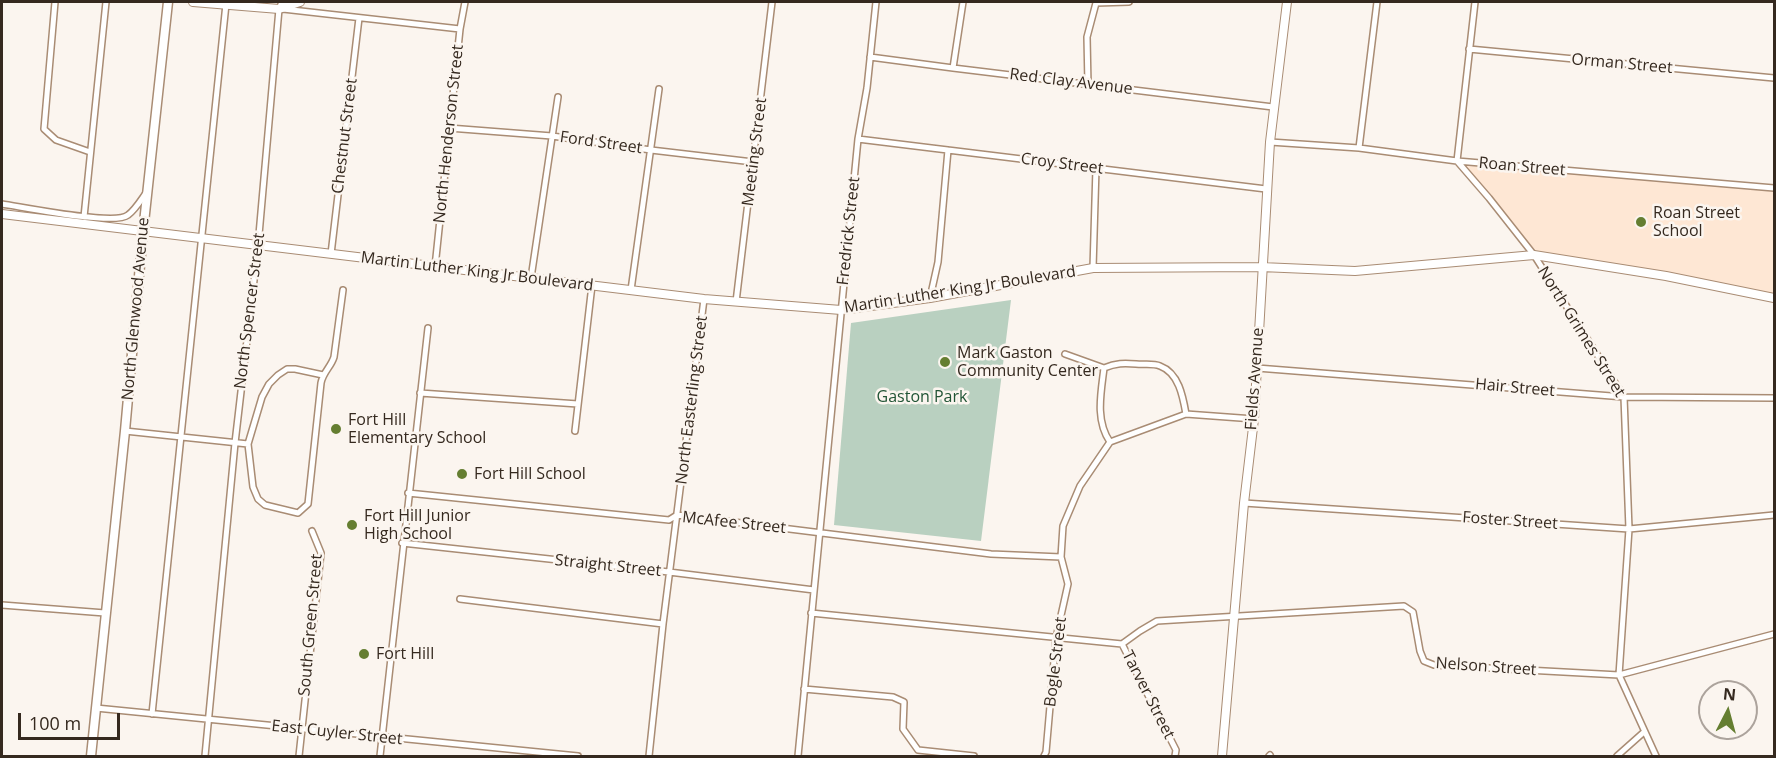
<!DOCTYPE html>
<style>
body{margin:0}
#map{position:relative;width:1776px;height:758px;overflow:hidden;background:#fbf5ef;font-family:"Open Sans",sans-serif}
canvas{display:block}
.frame{position:absolute;inset:0;border:3px solid #35291f;pointer-events:none}
.north{position:absolute;left:1698px;top:680px;width:60px;height:60px;box-sizing:border-box;background:#fbf5ef;border:2px solid #aca39c;border-radius:50%;rotate:6deg;font-size:16px;font-weight:700;line-height:24px;text-align:center;color:#35291f}
.north::after{content:'';display:block;margin:auto;width:21px;height:27px;background:#657e31;clip-path:polygon(50% 0,100% 100%,50% 72%,0 100%)}
.scale{position:absolute;left:18px;top:713px;width:102px;height:27px;box-sizing:border-box;border:3px solid #35291f;border-top:0;padding-left:8px;font-size:18px;line-height:21px;white-space:nowrap;color:#35291f;-webkit-text-stroke:4px #fbf5ef;paint-order:stroke}
</style>
<div id="map">
<canvas width="1776" height="758"></canvas>
<div class="frame"></div>
<div class="north">N</div>
<div class="scale">100 m</div>
</div>
<script>
const g = document.querySelector('canvas').getContext('2d');
g.lineJoin = 'round';
function fill(path, color) {
  g.fillStyle = color;
  g.fill(path, 'evenodd');
}
function trace(path, color, width, dash) {
  g.strokeStyle = color;
  g.lineWidth = width;
  g.lineCap = dash ? 'butt' : 'round';
  g.setLineDash(dash || []);
  g.stroke(path);
}
function drawText(font, color, halo, rows, align = 'center') {
  g.font = font + ' "Open Sans",sans-serif';
  g.lineWidth = 5;
  g.setLineDash([]);
  g.textBaseline = 'middle';
  g.strokeStyle = halo;
  g.fillStyle = color;
  for (const [text, x, y, turn = 0] of rows) {
    g.save();
    g.translate(x, y);
    g.rotate((+turn || 0) * Math.PI / 180);
    g.textAlign = isNaN(turn) ? turn : align;
    if (halo) g.strokeText(text, 0, 0);
    g.fillText(text, 0, 0);
    g.restore();
  }
}
const built = new Path2D(`
 M1457,161l317,28v109l-240,-43z`);
const green = new Path2D(`
 M1011,300l-30,241 -147,-16 17,-202z`);
const stream = new Path2D(`
 M1774,756v-3`);
const street = new Path2D(`
 M55,2l-11,127 12,11 34,12
 M1096,2v1l33,-1
 M1475,2l-18,159 32,37 45,57 90,142 5,132 -10,146 37,81
 M283,9l177,20
 M1469,49l305,29
 M870,57l83,11 320,39
 M953,68l10,-66
 M1088,85l-1,-48 9,-34
 M449,128l103,8 99,14 102,12
 M858,139l408,50
 M1270,142l89,6 98,13 317,27
 M1359,148l18,-146
 M2,204c21,3 113,22 126,11 7,-5 13,-15 18,-22
 M84,217l22,-215
 M331,254l28,-236
 M435,267l25,-238 5,-27
 M1093,268l3,-100
 M531,278l27,-181
 M631,290l28,-201
 M930,298l8,-36 10,-112
 M736,302l36,-300
 M1065,354l39,14
 M1104,368c12,-5 20,-5 32,-4 8,1 17,-1 24,2 19,7 23,31 26,48
 M1104,368c-3,25 -9,52 6,74
 M1257,368l367,29 150,1
 M323,375l-28,-6h-8l-9,6 -9,9 -7,13 -14,47 5,43 5,12 7,6 33,8 10,-9 13,-121c2,-11 10,-16 13,-26l9,-67
 M420,393l158,11
 M125,431l123,13
 M575,431l17,-146
 M1110,442l76,-28 68,5
 M408,493l261,27 8,-5 314,39 70,3
 M1244,503l385,26 145,-14
 M402,543l267,29 145,18
 M460,599l203,25
 M2,605l103,8
 M811,613l311,31
 M804,689l89,8 11,5 -1,27 15,21 56,6
 M96,708l482,48
 M152,714l74,-710
 M205,756l30,-313 23,-197 21,-237 3,-7
 M299,756l22,-203 -9,-22
 M380,756l48,-428
 M649,756l14,-132 41,-325
 M798,756l60,-617 9,-51 9,-86
 M1044,756l2,-4 10,-114 12,-54 -7,-27 2,-31 17,-40 30,-44
 M1175,756l1,-6 -54,-106 18,-13 17,-10 247,-15 9,6 7,39 4,10 10,4 185,10 155,-41
 M1269,756l1,-1
 M1617,756l27,-24`);
const secondary = new Path2D(`
 M193,2l86,7 21,-7
 M2,214l702,85 137,11 89,-12 163,-30 168,-1 94,4 179,-16 132,21 108,22
 M1222,756l22,-253 10,-84 16,-277 17,-140`);
const primary = new Path2D(`
 M91,756l34,-325 18,-199 25,-230`);
const markers = [
 [1641,222,6,"#657e31"],
 [945,362,6,"#657e31"],
 [336,429,6,"#657e31"],
 [462,474,6,"#657e31"],
 [352,525,6,"#657e31"],
 [364,654,6,"#657e31"]
];
const streetNames = [
 ["Orman Street",1622,64,5],
 ["Red Clay Avenue",1071,82,7],
 ["North Henderson Street",449,134,-84],
 ["Chestnut Street",345,136,-83],
 ["Ford Street",601,143,8],
 ["Meeting Street",755,152,-83],
 ["Croy Street",1062,164,7],
 ["Roan Street",1522,167,5],
 ["Fredrick Street",849,231,-84],
 ["Martin Luther King Jr Boulevard",477,272,7],
 ["Martin Luther King Jr Boulevard",960,290,-9],
 ["North Glenwood Avenue",136,309,-85],
 ["North Spencer Street",250,311,-83],
 ["North Grimes Street",1581,332,58],
 ["Fields Avenue",1255,379,-86],
 ["Hair Street",1515,388,5],
 ["North Easterling Street",692,400,-83],
 ["Foster Street",1510,521,4],
 ["McAfee Street",734,523,6],
 ["Straight Street",608,566,6],
 ["South Green Street",311,625,-85],
 ["Bogle Street",1056,662,-83],
 ["Nelson Street",1486,667,4],
 ["Tarver Street",1148,695,63],
 ["East Cuyler Street",337,733,6]
];
const poiNames = [
 ["Roan Street",1653,213],
 ["School",1653,231],
 ["Mark Gaston",957,353],
 ["Community Center",957,371],
 ["Fort Hill",348,420],
 ["Elementary School",348,438],
 ["Fort Hill School",474,474],
 ["Fort Hill Junior",364,516],
 ["High School",364,534],
 ["Fort Hill",376,654]
];
const parkNames = [
 ["Gaston Park",922,397]
];
fill(built, '#fee7d4');
fill(green, '#b9d0c0');
trace(stream, '#78a1a8', 2);
trace(street, '#a98c74', 8);
trace(secondary, '#a98c74', 10);
trace(primary, '#a98c74', 11);
trace(street, '#fff', 5);
trace(secondary, '#fff', 8);
trace(primary, '#fff', 8);
for (const [x, y, r, color] of markers) {
  const dot = new Path2D();
  dot.arc(x, y, r, 0, 2 * Math.PI);
  g.fillStyle = color;
  g.fill(dot);
  trace(dot, '#fbf5ef', 2);
}
drawText('16px', '#35291f', '#fbf5ef', streetNames);
drawText('16px', '#35291f', '#fbf5ef', poiNames, 'left');
drawText('16px', '#215435', '#fbf5ef', parkNames);
</script>
